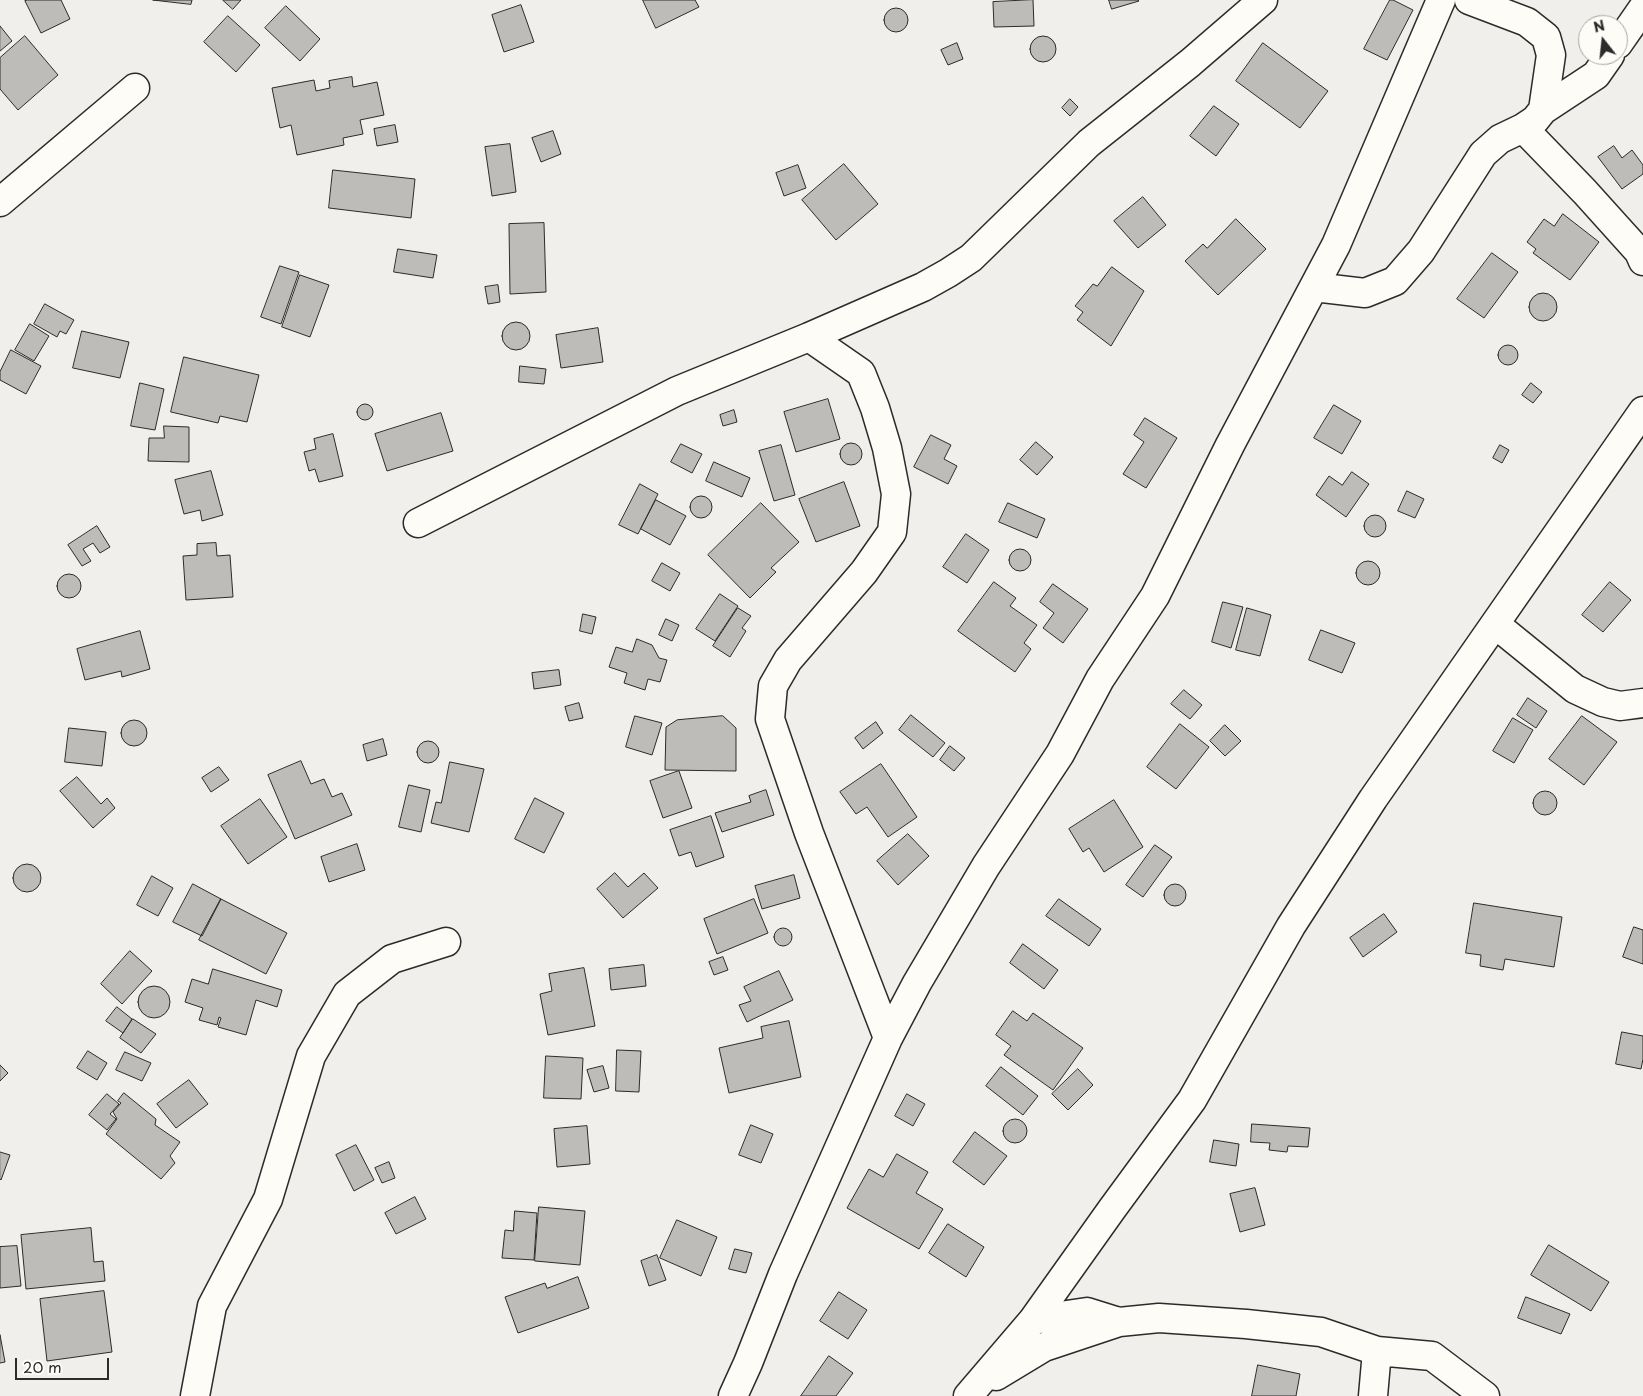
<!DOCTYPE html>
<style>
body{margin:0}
#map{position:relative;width:1643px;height:1396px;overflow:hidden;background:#f0efeb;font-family:"Playpen Sans",sans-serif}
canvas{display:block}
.north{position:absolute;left:1578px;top:15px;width:50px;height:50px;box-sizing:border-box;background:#fdfcf7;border:1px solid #a9a8a5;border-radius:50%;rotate:344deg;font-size:14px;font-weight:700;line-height:20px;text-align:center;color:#2b2b2b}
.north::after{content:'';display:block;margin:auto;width:18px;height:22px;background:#2b2b2b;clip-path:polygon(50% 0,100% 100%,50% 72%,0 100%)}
.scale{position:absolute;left:15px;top:1358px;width:94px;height:22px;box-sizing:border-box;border:2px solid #2b2b2b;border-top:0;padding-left:6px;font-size:15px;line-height:18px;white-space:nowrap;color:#2b2b2b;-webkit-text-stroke:4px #fdfcf7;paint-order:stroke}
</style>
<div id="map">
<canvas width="1643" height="1396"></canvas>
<div class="north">N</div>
<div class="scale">20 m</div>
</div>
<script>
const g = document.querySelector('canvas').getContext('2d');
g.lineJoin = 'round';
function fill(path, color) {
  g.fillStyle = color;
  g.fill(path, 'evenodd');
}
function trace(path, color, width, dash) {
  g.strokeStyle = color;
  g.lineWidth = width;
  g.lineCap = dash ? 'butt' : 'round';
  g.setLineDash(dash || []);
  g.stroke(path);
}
const building = new Path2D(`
 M28,0h33l9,19 -29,14 -16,-32z
 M153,0h39l-1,4z
 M223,0h18l-8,9z
 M643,0h52l4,7 -43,21z
 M1033,0l1,26 -40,1 -1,-25z
 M1109,0h29l1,1 -27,8z
 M1390,0h3l20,10 -26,50 -23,-11z
 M521,5l13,37 -30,10 -12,-37z
 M286,6l34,33 -20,22 -35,-33z
 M884 20a12 12 0 1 1 24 0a12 12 0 1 1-24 0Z
 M228,16l32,29 -24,27 -32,-30z
 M0,26l12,15 -12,10z
 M25,36l33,39 -40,35 -18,-21v-31z
 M1030 49a13 13 0 1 1 26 0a13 13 0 1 1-26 0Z
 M957,43l6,16 -15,6 -7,-15z
 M1263,43l65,48 -28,37 -64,-47z
 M352,77l1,10 24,-5 7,33 -24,5 3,14 -20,4 1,7 -47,10 -6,-30 -11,3 -8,-40 42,-8 2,11 14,-3 -1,-7z
 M1070,99l8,8 -8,9 -8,-8z
 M1214,106l25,18 -23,32 -26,-20z
 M395,125l3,17 -21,4 -3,-17z
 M553,131l8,23 -20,8 -9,-24z
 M510,144l6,48 -24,4 -7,-49z
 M1614,146l8,12 10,-8 11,15v9l-21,15 -24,-32z
 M844,164l34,40 -42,36 -34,-40z
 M798,165l8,23 -22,8 -8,-23z
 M333,170l82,9 -4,39 -82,-10z
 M1143,197l23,28 -28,23 -24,-27z
 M1563,214l36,28 -29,38 -37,-27 3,-4 -9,-7 17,-23 10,7z
 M1236,219l30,30 -48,46 -33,-34 18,-17 4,4z
 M544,223l2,69 -36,2 -1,-70z
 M398,249l39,6 -4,23 -39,-6z
 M1492,253l26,19 -34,46 -27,-19z
 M280,266l19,6 -18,52 -20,-7z
 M1112,267l32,24 -33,55 -34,-26 6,-8 -8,-6 18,-22 4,2z
 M300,275l29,10 -19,52 -28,-10z
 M498,285l2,17 -12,2 -3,-17z
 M1529 307a14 14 0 1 1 28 0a14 14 0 1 1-28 0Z
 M45,304l29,16 -8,14 -6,-3 -3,6 -23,-13z
 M502 336a14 14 0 1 1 28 0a14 14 0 1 1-28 0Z
 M30,324l19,12 -15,25 -19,-11z
 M598,328l5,34 -42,6 -5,-33z
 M82,331l47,11 -9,36 -47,-10z
 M1498 355a10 10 0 1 1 20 0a10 10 0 1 1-20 0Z
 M11,350l30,16 -15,28 -26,-14v-8z
 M184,357l75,18 -12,47 -27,-6 -2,7 -47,-11z
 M520,366l26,3 -2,15 -25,-2z
 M140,383l24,6 -9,41 -24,-4z
 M1531,383l11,9 -9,11 -11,-8z
 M828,399l12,40 -44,13 -12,-40z
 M357 412a8 8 0 1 1 16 0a8 8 0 1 1-16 0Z
 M1334,405l27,16 -19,33 -28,-16z
 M734,410l3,12 -14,4 -3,-11z
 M441,413l12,38 -66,20 -12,-37z
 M1145,418l32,20 -31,50 -23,-14 21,-32 -10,-7z
 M164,426l25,1v35l-41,-1 1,-23h15z
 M333,434l10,42 -24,6 -4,-13 -6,2 -5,-19 12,-3 -2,-10z
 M931,435l20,10 -7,14 13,7 -9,18 -34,-17z
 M1036,442l17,15 -16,18 -17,-15z
 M840 454a11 11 0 1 1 22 0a11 11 0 1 1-22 0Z
 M681,444l21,10 -10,19 -21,-11z
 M781,445l14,50 -21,6 -15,-50z
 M1500,445l9,5 -7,13 -9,-5z
 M714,462l36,16 -8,19 -36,-16z
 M211,471l12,44 -21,6 -2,-11 -16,4 -9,-34z
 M1352,472l17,12 -23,33 -30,-22 13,-19 13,9z
 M844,482l16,44 -44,16 -17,-43z
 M640,484l18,10 -20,40 -19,-9z
 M1407,491l17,8 -9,19 -17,-7z
 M690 507a11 11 0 1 1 22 0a11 11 0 1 1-22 0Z
 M656,500l30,16 -16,29 -29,-16z
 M761,503l38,39 -28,26 5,4 -26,26 -42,-43z
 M1008,503l37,16 -8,19 -38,-16z
 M1364 526a11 11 0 1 1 22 0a11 11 0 1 1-22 0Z
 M97,526l13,21 -10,6 -7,-10 -10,6 8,12 -9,5 -14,-21z
 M966,534l23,16 -22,33 -24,-16z
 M216,543l1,13 13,-1 3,42 -47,3 -3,-44 14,-1v-11z
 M1009 560a11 11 0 1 1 22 0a11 11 0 1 1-22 0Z
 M1356 573a12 12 0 1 1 24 0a12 12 0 1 1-24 0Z
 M662,563l18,10 -10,18 -18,-10z
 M57 586a12 12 0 1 1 24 0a12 12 0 1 1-24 0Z
 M994,582l22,16 -6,8 27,19 -13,18 7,6 -16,23 -57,-41z
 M1610,582l21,18 -28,32 -21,-17z
 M1053,584l35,25 -25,34 -20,-15 11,-15 -14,-11z
 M720,594l18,12 -23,35 -19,-12z
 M1223,602l20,5 -12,41 -19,-6z
 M738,608l13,8 -9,12 4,3 -16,26 -17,-11z
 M1247,608l24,7 -11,41 -24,-6z
 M583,614l13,3 -4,17 -12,-3z
 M666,619l13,6 -7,16 -13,-6z
 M1321,630l34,13 -13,30 -33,-13z
 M140,631l10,38 -28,8 -1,-6 -36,9 -8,-31z
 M637,639l15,6 7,13 8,2 -7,22 -12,-3 -3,11 -21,-7 3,-10 -18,-6 7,-20 16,5z
 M559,670l2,15 -27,4 -2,-16z
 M1184,690l18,15 -12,14 -19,-15z
 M1528,698l19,13 -11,17 -19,-13z
 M579,703l4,15 -14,3 -4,-14z
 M911,715l34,28 -12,14 -34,-27z
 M635,716l27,7 -10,32 -26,-8z
 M723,716l13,12v43l-71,-1 1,-43 11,-7z
 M1582,716l35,26 -33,43 -35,-26z
 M1513,718l20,12 -19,33 -21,-12z
 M121 733a13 13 0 1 1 26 0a13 13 0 1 1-26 0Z
 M876,722l7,11 -20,16 -8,-11z
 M1180,724l29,23 -33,42 -29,-22z
 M1225,725l16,16 -16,15 -15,-15z
 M69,728l37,4 -4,34 -37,-4z
 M383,739l4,16 -20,6 -4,-16z
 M417 752a11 11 0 1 1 22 0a11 11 0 1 1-22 0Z
 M950,746l15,12 -11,13 -14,-11z
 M301,761l10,23 13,-5 8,18 10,-4 10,22 -57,24 -27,-64z
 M450,762l34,7 -15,63 -38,-9 5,-21 5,1z
 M881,764l36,53 -29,20 -21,-30 -11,7 -16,-22z
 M219,767l10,13 -18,12 -9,-14z
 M679,771l13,37 -29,10 -13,-37z
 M77,777l24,27 6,-6 8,10 -22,20 -33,-37z
 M409,785l21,5 -9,42 -22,-5z
 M766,790l8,25 -52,17 -7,-19 36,-11 -2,-6z
 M1533 803a12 12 0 1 1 24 0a12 12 0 1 1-24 0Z
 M535,798l29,15 -20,40 -29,-14z
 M260,799l27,38 -39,27 -27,-38z
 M1114,800l29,47 -39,25 -15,-24 -6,4 -14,-23z
 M711,816l13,41 -28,10 -5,-15 -12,4 -9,-26z
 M908,834l21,22 -31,29 -21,-24z
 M357,844l8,26 -36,12 -8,-25z
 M1155,845l17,12 -29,40 -17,-12z
 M13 878a14 14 0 1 1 28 0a14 14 0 1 1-28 0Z
 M615,873l13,14 16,-14 14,15 -35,30 -26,-29z
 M794,875l6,23 -38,11 -7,-23z
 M152,876l21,12 -15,28 -21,-11z
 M1164 895a11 11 0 1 1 22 0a11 11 0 1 1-22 0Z
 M193,884l28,15 -19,37 -29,-14z
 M221,899l66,34 -21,41 -67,-34z
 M754,899l14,34 -51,21 -13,-35z
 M1059,899l42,30 -12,17 -43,-30z
 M1474,903l88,14 -8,50 -49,-8 -2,11 -23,-4 1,-11 -15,-2z
 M1384,914l13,18 -34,25 -13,-19z
 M1634,927l9,3v34l-20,-7z
 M774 937a9 9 0 1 1 18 0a9 9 0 1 1-18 0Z
 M1023,944l35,26 -14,19 -34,-26z
 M130,951l22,20 -30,33 -21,-20z
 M723,957l5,13 -14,5 -5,-13z
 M644,965l2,21 -35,4 -2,-21z
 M584,968l11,58 -47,9 -8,-41 12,-3 -3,-17z
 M213,969l69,21 -5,17 -21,-7 -10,35 -28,-8 3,-9 -2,-1 -2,8 -18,-5 4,-12 -18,-6 7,-23 16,5z
 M779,971l14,29 -46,22 -8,-17 12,-4 -7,-14z
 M138 1002a16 16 0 1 1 32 0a16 16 0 1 1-32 0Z
 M117,1007l15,12 -9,14 -17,-12z
 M1013,1011l14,10 6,-8 50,35 -30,42 -49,-35 7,-9 -15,-11z
 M133,1019l23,15 -15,19 -21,-15z
 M789,1021l12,56 -72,16 -10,-45 44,-10 -2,-11z
 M1622,1032l21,4v23l-2,10 -25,-5z
 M617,1050l24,1 -2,41 -23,-1z
 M88,1051l19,12 -10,17 -20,-12z
 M125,1052l26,11 -9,18 -26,-11z
 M546,1056l37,2 -2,41 -37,-1z
 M0,1065l8,8 -8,8z
 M603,1066l6,22 -15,4 -7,-22z
 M1001,1067l37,29 -15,19 -37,-29z
 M1078,1069l15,16 -25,25 -16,-16z
 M189,1080l19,24 -32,24 -19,-24z
 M124,1093l32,26 -1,6 25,17 -10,14 5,7 -14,16 -55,-45 11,-15 -4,-7 8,-9 -3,-2z
 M107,1094l12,10 -9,10 6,5 -9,11 -18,-15z
 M907,1094l18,10 -12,22 -18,-10z
 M1003 1131a12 12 0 1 1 24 0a12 12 0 1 1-24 0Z
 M1252,1124l58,4 -2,19 -20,-1 -1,6 -18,-2 1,-7 -19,-1z
 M751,1125l22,9 -12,29 -22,-8z
 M587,1126l3,38 -33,3 -3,-38z
 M975,1132l32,24 -23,29 -31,-23z
 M1214,1140l25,4 -3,22 -26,-4z
 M356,1145l18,35 -20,11 -18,-36z
 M0,1152l10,3 -9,25 -1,-1z
 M897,1154l31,18 -12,21 27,16 -24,40 -72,-41 22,-39 14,8z
 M389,1162l6,16 -13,5 -7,-15z
 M1255,1188l10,37 -25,7 -10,-38z
 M415,1197l11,22 -30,15 -11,-21z
 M539,1207l46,4 -5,54 -45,-4z
 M515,1211l22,2 -3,47 -32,-2 3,-28 8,1z
 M677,1220l40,17 -16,39 -41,-18z
 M948,1224l36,23 -18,30 -37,-24z
 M91,1228l3,34 9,-1 2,20 -79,8 -5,-54z
 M1549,1245l60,37 -18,29 -60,-36z
 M17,1246l4,40 -21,2v-41z
 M735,1249l17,4 -6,20 -17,-4z
 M657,1255l9,25 -17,6 -8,-25z
 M578,1277l11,31 -71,25 -13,-36 40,-14 2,5z
 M104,1291l8,61 -65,9 -7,-62z
 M839,1292l28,18 -19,29 -28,-18z
 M1526,1297l44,17 -9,20 -43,-16z
 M0,1335l5,27 -5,1z
 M829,1356l24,17 -17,23h-35z
 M1258,1365l42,9 -4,22h-44z`);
const minor = new Path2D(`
 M1618,44l25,-36
 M1543,110l53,-35 14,-20
 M1523,128l62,64 54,60 4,9
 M0,202l135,-114
 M1314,287l51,6 30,-12 26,-30 62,-97 17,-15 23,-11 12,-8 8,-10 8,-55 -5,-18 -19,-15 -58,-22
 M809,337l52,36 14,35 12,40 9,46 -4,38 -28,40 -76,88 -15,26 -3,33 39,114 79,205
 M418,523l259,-132 132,-54 114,-50 25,-14 23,-15 118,-115 101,-80 73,-63
 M1495,624l80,65 28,13 17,4 23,-3
 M1033,1320l54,-8 32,10 40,-4 87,6 75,8 56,19 55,5 53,40
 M996,1376l48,-29 75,-25
 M195,1396l17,-90 56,-107 43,-143 36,-62 45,-35 54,-17
 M733,1396l15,-33 35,-89 105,-236 29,-55 69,-117 74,-112 40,-75 55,-83 75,-151 106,-200 105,-245
 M968,1396l65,-76 79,-111 80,-109 99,-174 82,-127 270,-388
 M1373,1396l4,-45`);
fill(building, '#bdbcb8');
trace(building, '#2b2b2b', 1);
trace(minor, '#2b2b2b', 31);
trace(minor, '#fdfcf7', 28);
</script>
